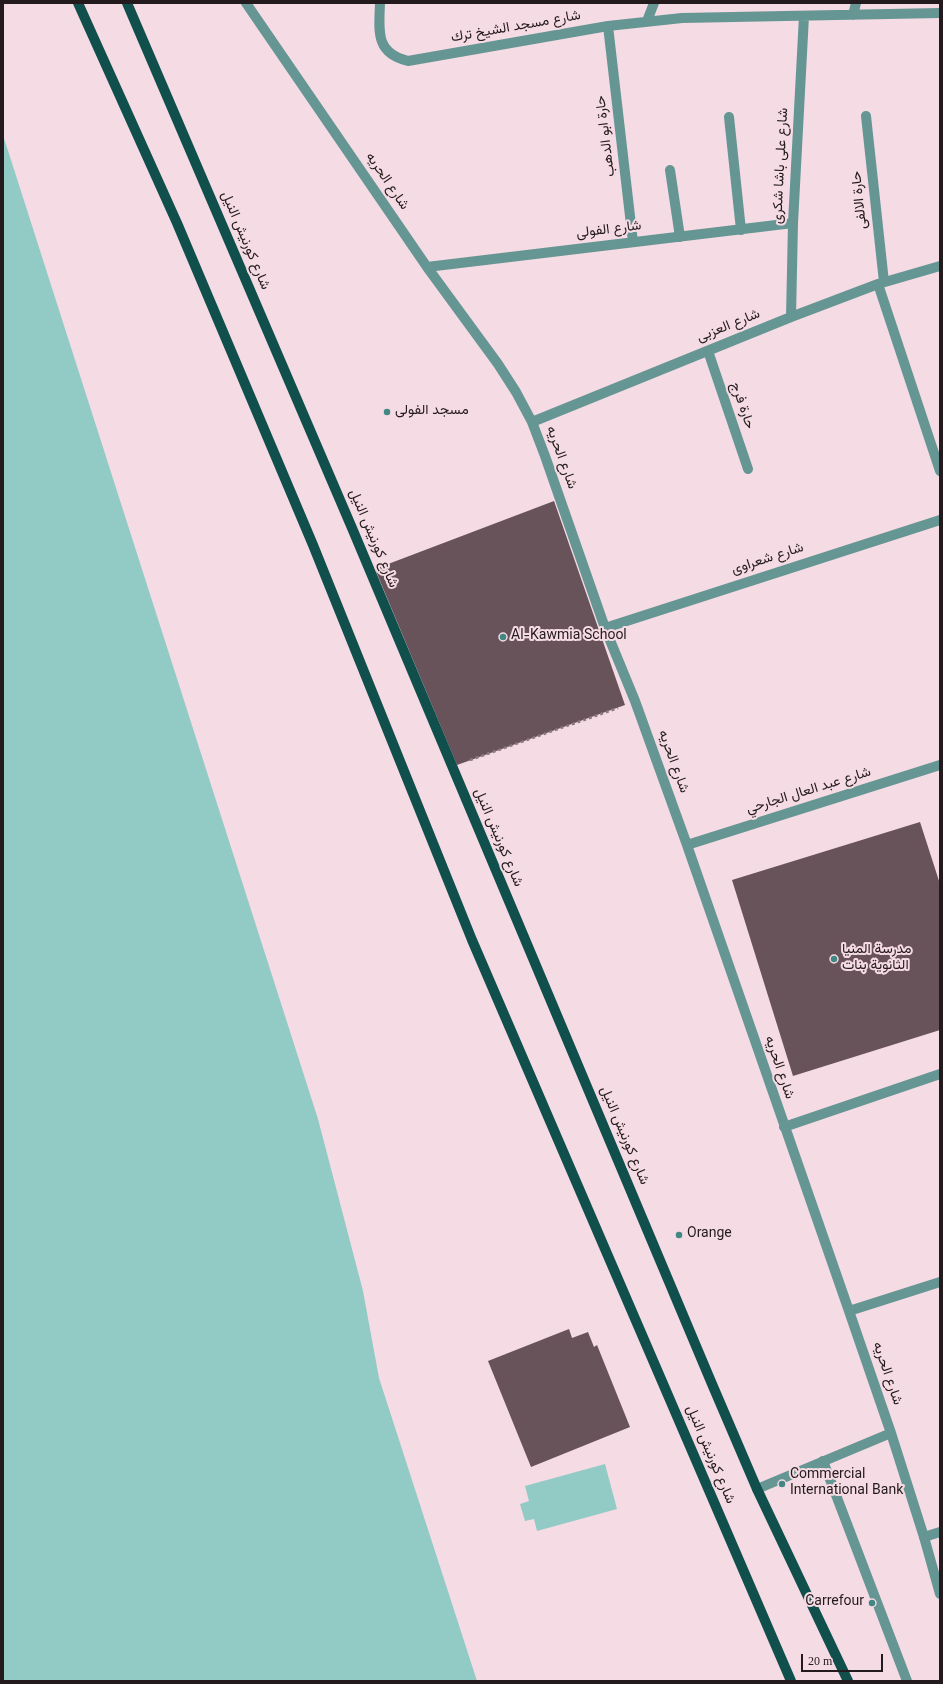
<!DOCTYPE html>
<meta charset="utf-8">
<style>
body{margin:0}
#map{position:relative;width:943px;height:1684px;overflow:hidden;background:#f5dbe3;font-family:Georgia,serif}
canvas{display:block}
.frame{position:absolute;inset:0;border:4px solid #231a1d;pointer-events:none}
.scale{position:absolute;left:801px;top:1654px;width:82px;height:18px;box-sizing:border-box;border:2px solid #231a1d;border-top:0;padding-left:5px;font-size:12px;line-height:14px;white-space:nowrap;color:#231a1d;-webkit-text-stroke:3px #f5dbe3;paint-order:stroke}
</style>
<div id="map">
<canvas width="943" height="1684"></canvas>
<div class="frame"></div>
<div class="scale">20 m</div>
</div>
<script>
const g = document.querySelector('canvas').getContext('2d');
g.lineJoin = 'round';
function fill(path, color) {
  g.fillStyle = color;
  g.fill(path, 'evenodd');
}
function trace(path, color, width, dash) {
  g.strokeStyle = color;
  g.lineWidth = width;
  g.lineCap = dash ? 'butt' : 'round';
  g.setLineDash(dash || []);
  g.stroke(path);
}
function drawText(font, color, halo, rows, align = 'center') {
  g.font = font + ' Georgia,Vazirmatn,serif';
  g.lineWidth = 4;
  g.setLineDash([]);
  g.textBaseline = 'middle';
  g.strokeStyle = halo;
  g.fillStyle = color;
  for (const [text, x, y, turn = 0] of rows) {
    g.save();
    g.translate(x, y);
    g.rotate((+turn || 0) * Math.PI / 180);
    g.textAlign = isNaN(turn) ? turn : align;
    if (halo) g.strokeText(text, 0, 0);
    g.fillText(text, 0, 0);
    g.restore();
  }
}
const water = new Path2D(`
 M3,135l315,984 45,172 16,87 98,303h-474z
 M605,1464l12,45 -80,22 -3,-12 -9,2 -5,-17 9,-3 -4,-15z`);
const building = new Path2D(`
 M554,501l71,204 -168,60 -82,-196z
 M920,822l20,62v146l-147,46 -61,-196z
 M569,1329l3,9 16,-6 6,15 3,-2 33,82 -99,40 -43,-106z`);
const path = new Path2D(`
 M470,760l148,-52`);
const service = new Path2D(`
 M823,1461l84,220
 M924,1537l16,-5`);
const minor = new Path2D(`
 M246,3l181,264 71,97 18,28 16,30 13,34 60,172 30,73 52,144 162,466 42,122 33,104 16,57
 M380,3c-1,28 -5,50 28,58l200,-35 74,-8 258,-5
 M853,15l3,-12
 M647,21l7,-18
 M608,26l25,216
 M866,116l18,166
 M729,117l12,113
 M670,170l10,67
 M427,267l366,-44
 M878,284l62,187
 M791,317l2,-94 11,-207
 M708,351l40,118
 M532,422l259,-105 87,-33 62,-18
 M605,628l335,-108
 M687,845l253,-80
 M784,1127l156,-53
 M849,1311l91,-29
 M757,1489l134,-56`);
const primary = new Path2D(`
 M78,3l99,220 136,322 159,395 319,741
 M127,3l225,525 360,856 45,105 91,192`);
const markers = [
 [387,412,4,"#418884"],
 [503,637,4,"#418884"],
 [834,959,4,"#418884"],
 [679,1235,4,"#418884"],
 [782,1484,4,"#418884"],
 [872,1603,4,"#418884"]
];
const streetNames = [
 ["شارع مسجد الشيخ ترك",516,28,-10],
 ["حارة ابو الدهب",607,136,-97],
 ["شارع على باشا شكرى",782,166,-87],
 ["شارع الحريه",386,182,56],
 ["حارة الالفى",861,200,-96],
 ["شارع الفولى",609,231,-7],
 ["شارع كورنيش النيل",244,241,67],
 ["شارع العزبى",729,327,-22],
 ["حارة فرج",741,406,71],
 ["شارع الحريه",560,458,70],
 ["شارع كورنيش النيل",372,539,67],
 ["شارع شعراوى",768,560,-18],
 ["شارع الحريه",672,762,70],
 ["شارع عبد العال الجارحي",809,792,-17],
 ["شارع كورنيش النيل",497,838,67],
 ["شارع الحريه",778,1068,71],
 ["شارع كورنيش النيل",623,1136,67],
 ["شارع الحريه",886,1374,71],
 ["شارع كورنيش النيل",709,1455,67]
];
const poiNames = [
 ["مسجد الفولى",395,412],
 ["Al-Kawmia School",511,637],
 ["مدرسة المنيا",842,951],
 ["الثانوية بنات",842,967],
 ["Orange",687,1235],
 ["Commercial",790,1476],
 ["International Bank",790,1492],
 ["Carrefour",864,1603,"right"]
];
fill(water, '#92cbc6');
fill(building, '#68535a');
trace(path, '#8b797f', 2.5, [3, 3]);
trace(service, '#659693', 10);
trace(minor, '#659693', 10);
trace(primary, '#114f4c', 10);
for (const [x, y, r, color] of markers) {
  const dot = new Path2D();
  dot.arc(x, y, r, 0, 2 * Math.PI);
  g.fillStyle = color;
  g.fill(dot);
  trace(dot, '#f5dbe3', 1.5);
}
drawText('14px', '#231a1d', '#f5dbe3', streetNames);
drawText('14px', '#231a1d', '#f5dbe3', poiNames, 'left');
</script>
